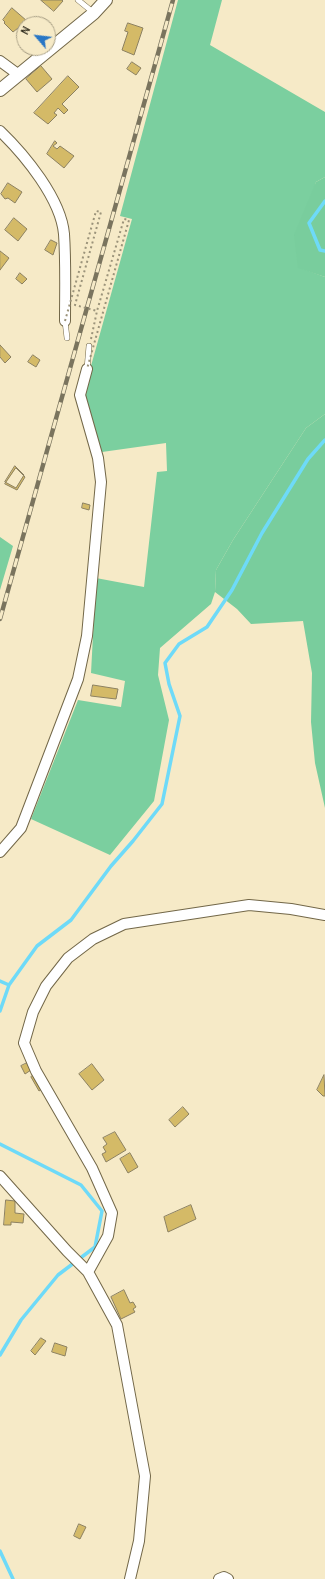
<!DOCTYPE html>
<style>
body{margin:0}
#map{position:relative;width:325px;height:1579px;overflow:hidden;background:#f6eac7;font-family:Karla,sans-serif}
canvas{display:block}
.north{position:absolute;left:16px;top:16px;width:40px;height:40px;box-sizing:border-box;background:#f6eac7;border:1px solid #a89f85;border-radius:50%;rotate:298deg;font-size:11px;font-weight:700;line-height:16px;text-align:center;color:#332f21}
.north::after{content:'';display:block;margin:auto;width:14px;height:18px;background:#2876c5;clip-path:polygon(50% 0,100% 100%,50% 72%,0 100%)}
</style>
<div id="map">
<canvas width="325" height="1579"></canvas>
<div class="north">N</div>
</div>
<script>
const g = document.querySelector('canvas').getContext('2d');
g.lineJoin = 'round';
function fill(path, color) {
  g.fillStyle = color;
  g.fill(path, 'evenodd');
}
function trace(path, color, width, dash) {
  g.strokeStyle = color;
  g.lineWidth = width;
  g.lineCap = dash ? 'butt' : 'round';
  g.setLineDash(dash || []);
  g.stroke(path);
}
const green = new Path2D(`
 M178,0h44l-12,45 115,67v65l-9,5 -18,85 27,10v137l-19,14 -73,112 -17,30 -1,22 -4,12 -51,44 -2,27 11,45 -15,81 -44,54 -79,-36 47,-119 43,7 4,-26 -34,-8 5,-95 48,9 13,-115 10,-1 -1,-28 -64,9 -18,-61 48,-172 -12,-3z
 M0,537l13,9 -13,44z`);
const forest = new Path2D(`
 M325,177v100l-27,-9 -4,-33 22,-53z
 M325,414v394l-10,-45 -4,-41 1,-49 -9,-52 -52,3 -14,-15 -22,-17 1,-22 17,-30 73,-112z`);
const stream = new Path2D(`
 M325,201l-16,22 11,27 5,1
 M0,981l9,4
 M0,1011l9,-26 28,-39 34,-26 40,-54 22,-25 29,-37 18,-88 -11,-32 -4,-21 14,-19 28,-17 25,-37 30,-57 46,-74 17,-19
 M0,1144l81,41 21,26 -7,36 -37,28 -37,45 -21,35
 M0,1551l13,28`);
const building = new Path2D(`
 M41,0h21l1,1 -9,10z
 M12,8l15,13 -14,11 -9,-9 1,-1 -2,-2z
 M128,23l15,5 -9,27 -12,-5 6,-18 -3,-1z
 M132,62l9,6 -5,7 -9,-6z
 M41,66l11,13 -15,13 -11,-13z
 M68,76l11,11 -17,17 6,6 -4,4 -6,-6 -4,5 3,2 -9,9 -14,-11z
 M55,141l2,2 -4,3 4,3 3,-3 14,10 -10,12 -17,-14z
 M8,183l14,9 -7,11 -7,-5 -3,1 -4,-5z
 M14,218l13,11 -9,12 -13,-11z
 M51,240l6,3 -4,12 -8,-5z
 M0,251l9,7 -9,12z
 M20,273l7,6 -5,5 -6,-5z
 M0,345l11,12 -6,6 -5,-6z
 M33,355l7,5 -4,7 -8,-5z
 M15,466l9,9 -8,13 -11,-6z
 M16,468l9,9 -8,13 -12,-6z
 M83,503l7,2 -1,5 -7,-2z
 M93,685l25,4 -2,10 -25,-3z
 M27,1063l4,7 -6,4 -4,-8z
 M92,1064l12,16 -12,10 -13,-16z
 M34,1075l8,14 -3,2 -8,-14z
 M324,1075l1,21h-2l-6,-6z
 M183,1107l6,7 -14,13 -6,-7z
 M115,1132l11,18 -20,12 -4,-8 4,-2 -3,-5 4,-3 -4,-6z
 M130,1153l8,14 -10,6 -8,-14z
 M6,1200l9,1v12l9,1 -1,9 -12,-1v3h-7z
 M191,1205l5,14 -28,13 -4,-15z
 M124,1290l6,13 3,-1 3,5 -3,2 2,3 -14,7 -10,-22z
 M41,1338l5,3 -11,14 -4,-4z
 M55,1343l12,4 -2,9 -13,-4z
 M79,1524l7,3 -6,12 -6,-3z`);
const path = new Path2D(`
 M91,339l6,-28`);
const service = new Path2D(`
 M78,0l16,13
 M65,321l2,17
 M87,369l2,-23`);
const minor = new Path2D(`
 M0,61l19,14
 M0,131c25,24 61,68 64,103 2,29 1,58 1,87
 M0,852l21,-24 57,-149 9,-43 14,-154 -3,-24 -18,-63 7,-26
 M0,1176l67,75 21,21 29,53 28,151 -6,65 -9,38
 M88,1272l20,-36 4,-23 -20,-45 -56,-97 -12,-28 9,-31 13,-26 22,-28 25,-19 31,-15 125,-19 42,4 34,6
 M219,1579l5,-2 4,2`);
const tertiary = new Path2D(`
 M0,90l94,-77 12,-13`);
const rail = new Path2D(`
 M0,619l173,-619`);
const pathBridge = new Path2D(`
 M65,321l31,-110 5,1 -26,93 22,6 27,-92 5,1 -42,149`);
fill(green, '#7bcf9f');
fill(forest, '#79cd9d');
trace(stream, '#6edaf8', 3.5);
fill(building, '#d4ba67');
trace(building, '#8c8161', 1);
trace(service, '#726748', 6);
trace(minor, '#726748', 12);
trace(tertiary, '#726748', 14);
trace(path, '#9b937a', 2, [2, 3]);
trace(service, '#fff', 5);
trace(minor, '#fff', 10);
trace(tertiary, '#fff', 12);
trace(rail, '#7a745e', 4.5);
trace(rail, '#f6eac7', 3, [9]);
trace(pathBridge, '#9b937a', 2, [2, 3]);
</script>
